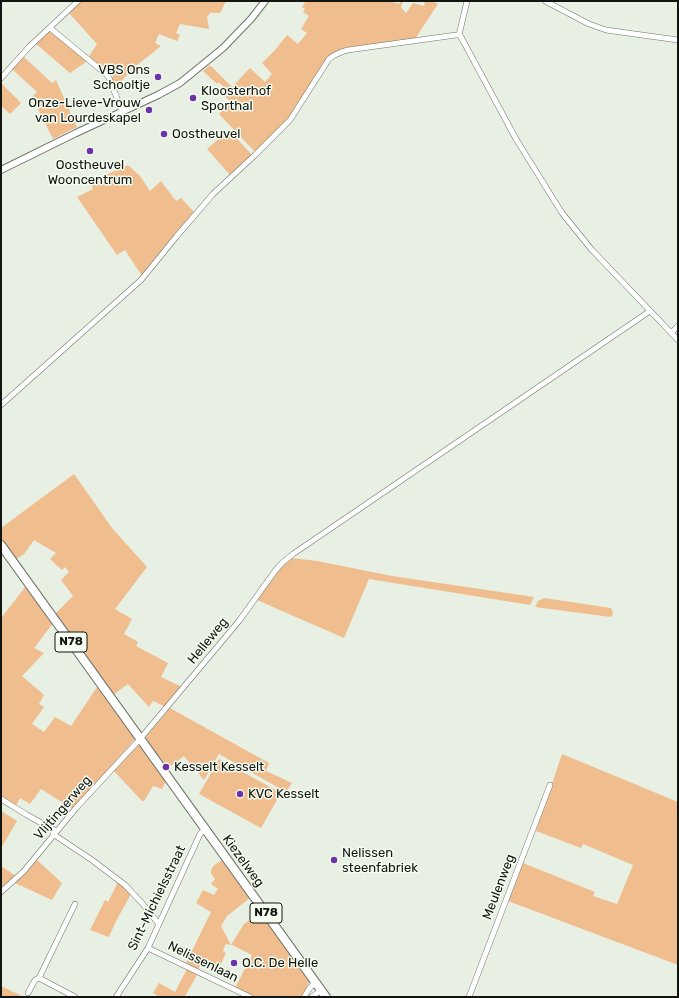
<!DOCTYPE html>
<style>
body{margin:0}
#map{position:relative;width:679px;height:998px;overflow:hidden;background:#e8efe3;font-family:Rubik,sans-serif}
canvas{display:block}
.frame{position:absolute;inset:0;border:2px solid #131511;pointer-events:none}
</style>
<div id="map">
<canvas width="679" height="998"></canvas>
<div class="frame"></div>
</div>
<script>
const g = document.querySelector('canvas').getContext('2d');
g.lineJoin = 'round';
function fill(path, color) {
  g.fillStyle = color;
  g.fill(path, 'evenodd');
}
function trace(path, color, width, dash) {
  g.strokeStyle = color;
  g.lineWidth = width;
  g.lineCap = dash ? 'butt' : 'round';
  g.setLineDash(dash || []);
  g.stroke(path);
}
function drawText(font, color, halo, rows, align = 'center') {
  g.font = font + ' Rubik,sans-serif';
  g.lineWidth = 3;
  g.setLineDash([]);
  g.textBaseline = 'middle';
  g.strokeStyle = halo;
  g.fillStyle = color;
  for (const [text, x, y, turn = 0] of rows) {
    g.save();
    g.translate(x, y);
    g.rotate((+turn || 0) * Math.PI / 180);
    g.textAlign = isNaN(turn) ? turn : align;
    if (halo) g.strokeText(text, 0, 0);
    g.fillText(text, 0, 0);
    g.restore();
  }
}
const green = new Path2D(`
 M82,1h144l-6,12h-10l-3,4 2,12 -29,-5 -4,9 4,2 -3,6 -18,-7 -4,9 6,3 -30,24 -16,19 -4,-10 6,-8 -8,-5 -2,3 -19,-11 9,-14 -29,-32z
 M306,1h83l10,3 1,-2h3l-2,5 5,6 7,-10 11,3 1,-5h8l5,3 -23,35 -80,13 -45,64 -9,11 -25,26 -37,-39 11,-13 -4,-4 4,-5 -12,-10 -1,2 -14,-13 7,-6 22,22 18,-19 15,14 7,-8 -10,-11 14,-14 11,-14 11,9 9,-11 -6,-4 8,-13 -6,-4 2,-3 -3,-2z
 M49,30l38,31 -1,1 -16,11 -34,-29z
 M24,57l28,26 4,-3 21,47 -24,12 -21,-42 5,-5 -25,-23z
 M1,83l20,20 -11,11 -9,-8z
 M229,130l23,25 -22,20 -23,-26z
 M128,165l12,11 10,15 11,-10 15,20 5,-3 13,14 -21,25 -31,39 -17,-26 -8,5 -40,-58 16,-8 -3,-7z
 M74,474l38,54 35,39 -32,42 17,10 -8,15 14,8 -2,4 32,17 -7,14 21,10 -16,20 -13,-6 -4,6 -21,-23 -15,11 -58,-81 18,-18 -12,-16 8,-8 -4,-5 -3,3 -12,-11 6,-6 -22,-13 -10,14 -8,5 -15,-20v-11z
 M291,558l26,3 75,15 142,21 -4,8 -161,-26 -25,59 -87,-38 21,-31z
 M26,586l27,37 -19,25 10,5 -22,23 22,19 -5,9 5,3 -12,17 12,8 11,-15 16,9 26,-39 37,49 1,3 -62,70 -32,-20 -11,15 -10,-6 -4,8 -15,-9v-179z
 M544,598l67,10 2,6 -2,3 -76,-10 3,-6z
 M170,708l16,9 83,46 -3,8 26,12 -6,9 -67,-38 -15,26 -20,-24 -16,12 -21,-27 -1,-4z
 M137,746h3l26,35 -4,8 -9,-3 -9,15h-2l-28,-30z
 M562,754l116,48v163l-170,-64 15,-38 72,29 -2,4 24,8 16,-39 -50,-21 -2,4 -45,-17z
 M219,759l62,34 -20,35 -62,-34z
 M1,811l16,10 -14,24 -2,-1z
 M37,860l25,23 -10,17 -37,-17z
 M223,860l27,38 -23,18 -6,10 10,19 13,-21 7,-5 7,-10 50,70 1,3 -7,15h-47l-20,-9 17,-33 -20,-10 -6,-1 -1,1 -2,6 3,2 -9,19 -16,-8 -3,5 -12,-6 25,-51 -15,-9 7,-13 11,5 4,-6 -7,-5 4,-5c-1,-2 -4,-4 -4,-6 -1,-6 7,-11 12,-13z
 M1,866l15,10 -13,11 -2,-1z
 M118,882l13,12 -16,29 -6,14 -19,-7 15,-30 3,2z
 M187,969l10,6 -12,21 2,1h-27l-7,-4 6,-10 16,9z
 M1,986l23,11h4h-27z`);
const minor = new Path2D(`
 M545,1l44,23 17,6 72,10
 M50,28l56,46 3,4 13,33
 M459,35l2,2 55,102 46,74 30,37 86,90
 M459,35l8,-34
 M1,78l28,-31 49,-46
 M671,333l7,-7
 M1,405l140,-125 35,-43 37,-43 42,-39 35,-35 39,-61c6,-5 11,-7 19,-9l108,-15h3
 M1,799l26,16 29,16
 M53,834l39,26 33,25 17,18 16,20
 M1,892l23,-21 52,-63 64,-69 99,-118 36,-50 7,-8 11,-9 357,-243
 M75,904l-36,74 36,19
 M148,948l102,49
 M28,993l7,-13 4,-2
 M116,997l32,-49 52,-114 5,-5
 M304,997l5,-8 6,-7
 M312,997l9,-7
 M469,997l81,-212`);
const tertiary = new Path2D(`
 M1,170l75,-37 82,-38 22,-12 43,-35 28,-29 14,-18`);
const primary = new Path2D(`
 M1,545l325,452`);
const markers = [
 [158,77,4,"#6c33a9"],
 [193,98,4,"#6c33a9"],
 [149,110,4,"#6c33a9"],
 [164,134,4,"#6c33a9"],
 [90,151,4,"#6c33a9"],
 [166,767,4,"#6c33a9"],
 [240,794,4,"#6c33a9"],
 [334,860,4,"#6c33a9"],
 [234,963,4,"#6c33a9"]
];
const shields = [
 [71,642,32],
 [266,913,32]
];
const shieldNames = [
 ["N78",71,642],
 ["N78",266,913]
];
const poiNames = [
 ["VBS Ons",150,70,"right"],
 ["Schooltje",150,85,"right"],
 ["Kloosterhof",201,91],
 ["Sporthal",201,106],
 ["Onze-Lieve-Vrouw",141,103,"right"],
 ["van Lourdeskapel",141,118,"right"],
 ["Oostheuvel",172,134],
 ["Oostheuvel",90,165,"center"],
 ["Wooncentrum",90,180,"center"],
 ["Kesselt Kesselt",174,767],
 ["KVC Kesselt",248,794],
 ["Nelissen",342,853],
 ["steenfabriek",342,868],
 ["O.C. De Helle",242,963]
];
const streetNames = [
 ["Helleweg",208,641,-51],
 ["Vlijtingerweg",63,808,-49],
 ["Kiezelweg",243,861,54],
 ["Meulenweg",499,887,-69],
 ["Sint-Michielsstraat",157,898,-64],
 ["Nelissenlaan",203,962,26]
];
fill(green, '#efbd8e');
trace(minor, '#6d7469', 6);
trace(tertiary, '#6d7469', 8);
trace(primary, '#6d7469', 10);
trace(minor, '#fff', 5);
trace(tertiary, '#fff', 6);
trace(primary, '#fff', 8);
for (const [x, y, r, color] of markers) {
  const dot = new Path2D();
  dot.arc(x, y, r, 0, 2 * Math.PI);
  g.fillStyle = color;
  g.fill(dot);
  trace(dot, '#f5fcf0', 1.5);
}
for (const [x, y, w] of shields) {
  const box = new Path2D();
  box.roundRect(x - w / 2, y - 10, w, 20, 3);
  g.fillStyle = '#f5fcf0';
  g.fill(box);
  trace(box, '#131511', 1);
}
drawText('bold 12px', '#131511', null, shieldNames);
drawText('13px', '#131511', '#f5fcf0', poiNames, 'left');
drawText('13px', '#131511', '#f5fcf0', streetNames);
</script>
